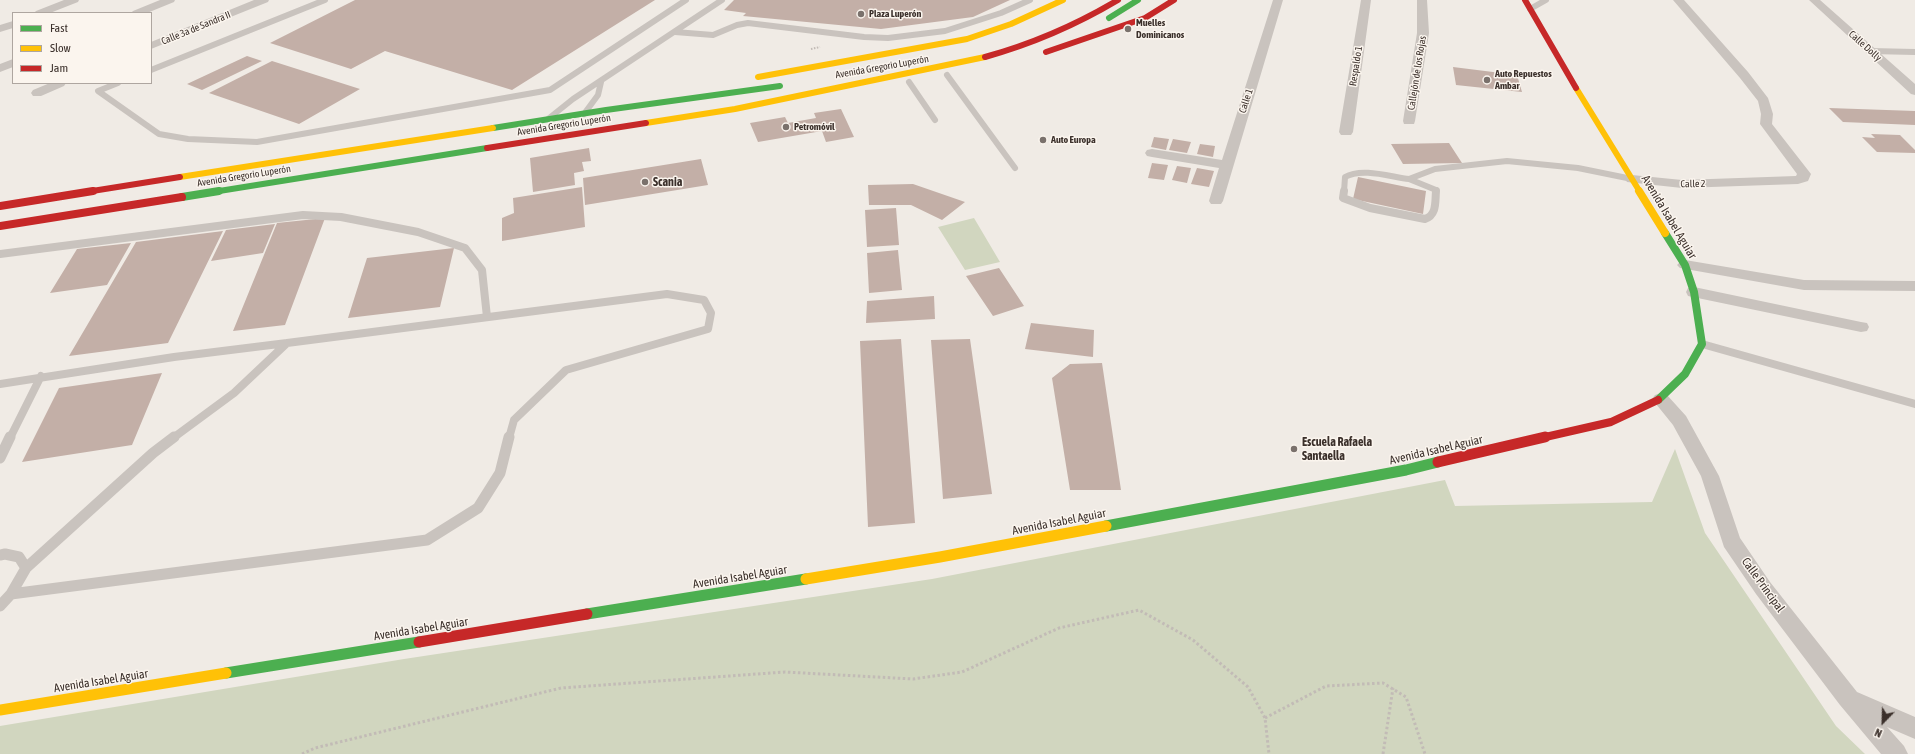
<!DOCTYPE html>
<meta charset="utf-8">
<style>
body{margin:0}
#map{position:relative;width:1915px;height:754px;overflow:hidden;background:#f0ebe5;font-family:"Asap Condensed",sans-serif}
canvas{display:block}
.legend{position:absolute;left:12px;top:12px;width:140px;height:72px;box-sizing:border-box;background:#fbf5ee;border:1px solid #aea6a0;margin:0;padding:5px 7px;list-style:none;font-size:12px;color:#3b302b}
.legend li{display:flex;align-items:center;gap:8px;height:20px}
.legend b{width:20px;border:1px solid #aea6a0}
.north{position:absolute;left:1863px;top:702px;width:40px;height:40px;-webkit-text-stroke:3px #fbf5ee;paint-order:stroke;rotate:203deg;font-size:11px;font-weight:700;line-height:16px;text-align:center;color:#3b302b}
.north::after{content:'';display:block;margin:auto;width:14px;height:18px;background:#3b302b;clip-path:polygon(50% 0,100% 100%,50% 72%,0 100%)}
</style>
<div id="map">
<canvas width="1915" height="754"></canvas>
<ul class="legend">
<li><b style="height:5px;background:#4caf50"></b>Fast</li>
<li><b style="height:5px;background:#ffc107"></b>Slow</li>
<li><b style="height:5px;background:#c62828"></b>Jam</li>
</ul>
<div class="north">N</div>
</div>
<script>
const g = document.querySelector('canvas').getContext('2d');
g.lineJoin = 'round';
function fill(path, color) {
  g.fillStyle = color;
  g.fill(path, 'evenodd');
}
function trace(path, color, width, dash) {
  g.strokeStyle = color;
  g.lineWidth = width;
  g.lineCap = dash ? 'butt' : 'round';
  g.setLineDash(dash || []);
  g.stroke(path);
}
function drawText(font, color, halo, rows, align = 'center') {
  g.font = font + ' "Asap Condensed",sans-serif';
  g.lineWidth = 3;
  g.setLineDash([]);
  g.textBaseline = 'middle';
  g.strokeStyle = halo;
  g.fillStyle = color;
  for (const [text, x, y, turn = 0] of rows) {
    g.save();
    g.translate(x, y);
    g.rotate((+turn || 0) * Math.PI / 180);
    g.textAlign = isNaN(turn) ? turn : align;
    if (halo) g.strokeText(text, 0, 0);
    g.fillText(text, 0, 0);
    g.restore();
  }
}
const green = new Path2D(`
 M974,218l26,44 -35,8 -27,-43z
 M1675,449l30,84 131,193 29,28h-1865v-28l404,-67 528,-80 513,-99 10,26 197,-4z`);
const building = new Path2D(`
 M355,0h300l-143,90 -127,-39 -34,18 -81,-26z
 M734,0h276l-37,17 -92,12 -138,-13 3,-3 -22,-3z
 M247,56l15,5 -60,29 -15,-6z
 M272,61l88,28 -61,35 -90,-31z
 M1453,67l64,8 5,17 -66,-7z
 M1829,108l86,3v14l-72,-3z
 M841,109l13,28 -28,5 -4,-11 -64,11 -8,-19 35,-6 3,6 28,-5 -2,-5z
 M1871,134l29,1 15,15v3l-38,-1 -15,-15 13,1z
 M1154,137l15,2 -3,11 -15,-3z
 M1173,139l18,3 -4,11 -18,-3z
 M1449,143l13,20 -59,1 -12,-20z
 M1200,144l15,2 -2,11 -16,-3z
 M589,148l2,13 -9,1 2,9 -10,2 1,12 -42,7 -3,-34z
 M701,159l7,26 -123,20 -2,-27z
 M1152,163l16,2 -4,15 -16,-2z
 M1177,166l14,2 -4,15 -15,-3z
 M1197,168l17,3 -5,16 -18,-3z
 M1358,177l68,14 -3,23 -70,-15z
 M913,184l52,18 -23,18 -31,-15h-42l-1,-20z
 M582,187l3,40 -83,14v-23l12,-5 -1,-15z
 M896,208l3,37 -32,2 -2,-37z
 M325,218l-40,107 -52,6 44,-108z
 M275,224l-12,29 -52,8 15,-31z
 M223,231l-55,112 -99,13 67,-114z
 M131,243l-24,42 -57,8 27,-44z
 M454,248l-14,59 -92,11 19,-60z
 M898,250l4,40 -33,3 -2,-40z
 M999,268l25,38 -31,10 -27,-40z
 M934,296l1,23 -69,4 1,-22z
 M1031,323l63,7 -1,27 -68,-8z
 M901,339l14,184 -47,4 -8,-186z
 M970,339l22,155 -49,5 -12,-159z
 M1102,363l19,127h-51l-18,-112 18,-14z
 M162,373l-30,72 -110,17 37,-74z`);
const pathFar1 = new Path2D(`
 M811,49l9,-2`);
const path = new Path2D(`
 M1265,718l61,-32 57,-3 23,14 19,57
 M302,754l13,-6 246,-60 224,-16 128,7 49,-7 97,-44 80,-18 54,30 55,47 17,31 4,36
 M1383,754l10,-66`);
const laneFar2 = new Path2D(`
 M1530,9l16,-9
 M675,32l38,3 24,-10 11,-2 116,14 24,1 57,-7 56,-18 29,-13
 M1870,51l45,1
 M151,70l174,-70
 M947,75l68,93
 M909,82l26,38
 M118,83l-20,8 61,43 29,5 69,3 293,-52 136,-90
 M584,114l14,-19 3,-13
 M548,119l25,-20 149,-99
 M1409,179l27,11v2
 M1409,179l26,-10 72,-8 71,7 54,11
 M1344,192l1,-15c17,-10 46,0 64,2`);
const laneFar1 = new Path2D(`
 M1344,191l-1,7 27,10 55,11c12,-4 10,-17 11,-28
 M0,254l303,-39 38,2 77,15 47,16 17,22 5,47
 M1702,344l213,60
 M0,384l174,-27 113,-14
 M10,438l31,-62
 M173,438l61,-45 53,-50 380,-49 37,6 7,13 -3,16 -142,41 -52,50 -5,18`);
const lane = new Path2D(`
 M0,458l10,-21
 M0,555l5,-1 14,3 7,11
 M11,594l15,-26 127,-115 21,-16
 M11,594l416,-54 51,-32 22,-35 9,-36
 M0,606l11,-12`);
const street = new Path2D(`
 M64,0h15l-1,2 -28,11h-16l2,-2z
 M160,0h15l-1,2 -27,11h-16l2,-2z
 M254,0h15l-1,2 -117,47v-7z
 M1273,0h10l-60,201 -2,3h-10l-2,-3 10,-33 -67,-11 -5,-1 -2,-3 2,-3 5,-1 70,11z
 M1361,0h10l-18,132 -2,3h-10l-2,-3z
 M1417,0h10l2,33 -14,88 -1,3h-10l-1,-3 14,-88z
 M1673,0h11l64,72 20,26 5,16 -1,10 39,50 -3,7 -10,3 -116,4 -55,-6 -2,-3 2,-3 5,-1 50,5 114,-4 1,-2 -37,-50 1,-10 -3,-13 -18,-23z
 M1809,0h11l95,84v11l-4,-1z
 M13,21v7l-13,4v-7z
 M13,59v8l-13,5v-8z
 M50,83h16l-2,3 -23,10h-8l-2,-3 2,-3z
 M1685,260l119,20 111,1v10l-111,-1 -124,-22 -3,-3 3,-3z
 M1694,287l167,35 6,1 2,4 -2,4 -6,1 -173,-36 -2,-4 2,-4z
 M1661,393l6,2 19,21 33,60 21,62 30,44 87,110 58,25v22l-28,-12 17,19 4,8h-27l-41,-49 -84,-111 -32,-47 -23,-71 -28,-51 -21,-26 3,-4z`);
const fastFar2 = new Path2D(`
 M1109,18l29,-18
 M493,128l113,-18 174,-24
 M213,192l274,-44`);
const fastFar1 = new Path2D(`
 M182,197l37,-6
 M1658,400l27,-26 17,-30 -8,-52 -9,-27 -20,-32`);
const fast = new Path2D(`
 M1106,526l300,-56 32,-8
 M587,614l219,-35
 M226,673l193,-31`);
const slowFar2 = new Path2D(`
 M758,77l209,-38 44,-15 52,-24
 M1576,88l64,104
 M646,123l89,-14 250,-52
 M180,177l313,-49`);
const slowFar1 = new Path2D(`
 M1639,191l26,42`);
const slow = new Path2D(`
 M806,579l134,-22 166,-31
 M0,710l226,-37`);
const jamFar2 = new Path2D(`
 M1525,0l51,88
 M1046,52l99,-34 29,-18
 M985,57c47,-13 91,-32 133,-57
 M487,148l159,-25
 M86,192l94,-15`);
const jamFar1 = new Path2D(`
 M0,206l93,-15
 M0,226l182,-29
 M1541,438l70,-16 47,-22`);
const jam = new Path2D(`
 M1438,462l107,-25
 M419,642l168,-28`);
const markers = [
 [861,14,4,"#7a716c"],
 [1128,29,4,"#7a716c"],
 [1487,80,4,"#7a716c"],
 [786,127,4,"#7a716c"],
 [1043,140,4,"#7a716c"],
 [645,182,4,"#7a716c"],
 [1294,449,4,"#7a716c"]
];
const farPoinames = [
 ["Plaza Luperón",869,14],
 ["Muelles",1136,23],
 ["Dominicanos",1136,35],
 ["Auto Repuestos",1495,74],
 ["Ambar",1495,86],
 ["Petromóvil",794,127],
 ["Auto Europa",1051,140]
];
const farStreetnames = [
 ["Calle 3a de Sandra II",196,28,-22],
 ["Calle Dolly",1865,46,42],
 ["Respaldo 1",1356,66,-81],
 ["Avenida Gregorio Luperón",882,67,-10],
 ["Callejón de los Rojas",1417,73,-81],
 ["Calle 1",1246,101,-72],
 ["Avenida Gregorio Luperón",564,125,-9],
 ["Avenida Gregorio Luperón",244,176,-9],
 ["Calle 2",1693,184,-1]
];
const poiNames = [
 ["Scania",653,182],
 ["Escuela Rafaela",1302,442],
 ["Santaella",1302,456]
];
const streetNames = [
 ["Avenida Isabel Aguiar",1669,217,59],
 ["Avenida Isabel Aguiar",1436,450,-13],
 ["Avenida Isabel Aguiar",1059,522,-11],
 ["Avenida Isabel Aguiar",740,577,-9],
 ["Calle Principal",1763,585,54],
 ["Avenida Isabel Aguiar",421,629,-9],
 ["Avenida Isabel Aguiar",101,681,-9]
];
fill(green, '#d1d6bf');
fill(building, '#c3afa7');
trace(pathFar1, '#c2bbb6', 2, [1.5, 1.5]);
trace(path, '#c2bbb6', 3, [2.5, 2.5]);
trace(laneFar2, '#c9c3be', 6);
trace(laneFar1, '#c9c3be', 8);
trace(lane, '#c9c3be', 11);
fill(street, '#c9c3be');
trace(fastFar2, '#4caf50', 6);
trace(fastFar1, '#4caf50', 8);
trace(fast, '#4caf50', 11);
trace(slowFar2, '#ffc107', 6);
trace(slowFar1, '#ffc107', 8);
trace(slow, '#ffc107', 11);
trace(jamFar2, '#c62828', 6);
trace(jamFar1, '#c62828', 8);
trace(jam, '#c62828', 11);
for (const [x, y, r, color] of markers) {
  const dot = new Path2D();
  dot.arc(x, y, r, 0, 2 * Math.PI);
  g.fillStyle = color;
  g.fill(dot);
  trace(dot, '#fbf5ee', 1.5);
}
drawText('bold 10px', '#3b302b', '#fbf5ee', farPoinames, 'left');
drawText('10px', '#3b302b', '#fbf5ee', farStreetnames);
drawText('bold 12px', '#3b302b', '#fbf5ee', poiNames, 'left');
drawText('12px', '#3b302b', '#fbf5ee', streetNames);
</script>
